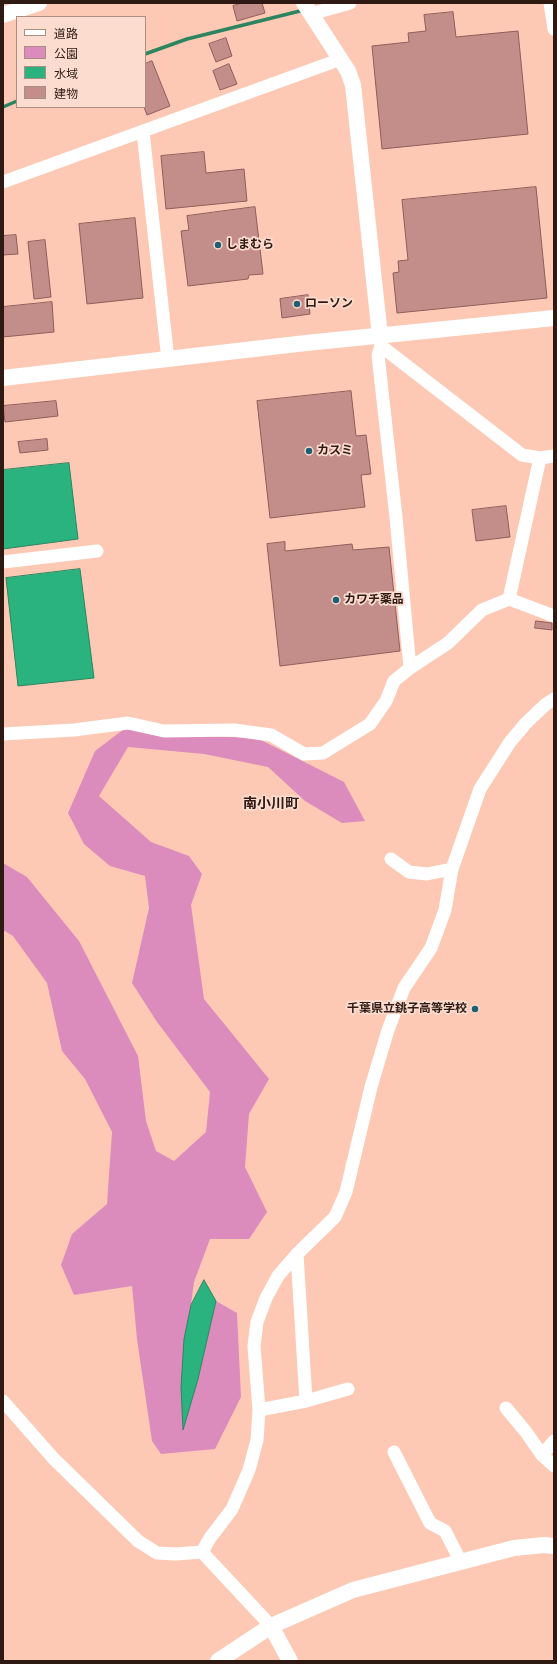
<!DOCTYPE html>
<meta charset="utf-8">
<style>
body{margin:0}
#map{position:relative;width:557px;height:1664px;overflow:hidden;background:#fec9b4;font-family:"Roboto Condensed","Noto Sans JP",sans-serif}
canvas{display:block}
.frame{position:absolute;inset:0;border:4px solid #2e1a13;pointer-events:none}
.legend{position:absolute;left:16px;top:16px;width:130px;height:92px;box-sizing:border-box;background:#fcdccf;border:1px solid #aa8e84;margin:0;padding:5px 7px;list-style:none;font-size:12px;color:#2e1a13}
.legend li{display:flex;align-items:center;gap:8px;height:20px}
.legend b{width:20px;border:1px solid #aa8e84}
</style>
<div id="map">
<canvas width="557" height="1664"></canvas>
<div class="frame"></div>
<ul class="legend">
<li><b style="height:5px;background:#fff"></b>道路</li>
<li><b style="height:11px;background:#db8cbd"></b>公園</li>
<li><b style="height:11px;background:#2bb37f"></b>水域</li>
<li><b style="height:11px;background:#c38d8a"></b>建物</li>
</ul>
</div>
<script>
const g = document.querySelector('canvas').getContext('2d');
g.lineJoin = 'round';
function fill(path, color) {
  g.fillStyle = color;
  g.fill(path, 'evenodd');
}
function trace(path, color, width, dash) {
  g.strokeStyle = color;
  g.lineWidth = width;
  g.lineCap = dash ? 'butt' : 'round';
  g.setLineDash(dash || []);
  g.stroke(path);
}
function drawText(font, color, halo, rows, align = 'center') {
  g.font = font + ' "Roboto Condensed","Noto Sans JP",sans-serif';
  g.lineWidth = 3.5;
  g.setLineDash([]);
  g.textBaseline = 'middle';
  g.strokeStyle = halo;
  g.fillStyle = color;
  for (const [text, x, y, turn = 0] of rows) {
    g.save();
    g.translate(x, y);
    g.rotate((+turn || 0) * Math.PI / 180);
    g.textAlign = isNaN(turn) ? turn : align;
    if (halo) g.strokeText(text, 0, 0);
    g.fillText(text, 0, 0);
    g.restore();
  }
}
const green = new Path2D(`
 M124,729l75,7 58,2 87,44 21,39 -23,2 -37,-22 -37,-34 -64,-13 -76,-7 -29,49 52,46 38,14 13,18 -11,31 13,94 65,80 -20,35 -4,53 22,45 -18,27h-39l-16,43 -12,89 1,57 15,-49 18,-78 21,12 4,84 -26,52 -54,5 -9,-13 -15,-102 -5,-53 -58,9 -13,-30 11,-31 35,-30 5,-72 -27,-53 -23,-28 -15,-68 -34,-47 -10,-6v-67l24,14 52,64 59,115 8,65 10,30 18,10 32,-29 4,-40 -53,-70 -25,-39 17,-75 -4,-32 -35,-10 -26,-22 -16,-31 27,-62z`);
const water = new Path2D(`
 M69,463l9,76 -75,10v-79z
 M80,569l14,109 -76,8 -12,-108z
 M204,1280l12,21 -18,78 -15,51 -2,-43 3,-48 7,-34z`);
const stream = new Path2D(`
 M145,54l42,-15 117,-29
 M3,107l14,-6`);
const building = new Path2D(`
 M242,3h20l3,10 -28,8 -4,-15z
 M453,12l3,25 62,-6 10,103 -146,15 -10,-103 37,-4 -1,-9 18,-2 -2,-16z
 M226,38l6,18 -16,6 -7,-18z
 M152,61l18,45 -23,9 -3,-8h1v-43z
 M229,64l8,20 -17,6 -7,-19z
 M204,152l2,21 38,-4 3,32 -81,8 -5,-53z
 M536,187l11,111 -150,15 -4,-40 6,-1 -1,-11 10,-1 -6,-60z
 M255,207l8,67 -14,1 -1,4 -60,7 -7,-55 8,-1 -2,-14z
 M135,218l8,80 -56,6 -8,-80z
 M16,235l2,19 -15,1v-19z
 M45,240l6,57 -17,2 -6,-57z
 M308,295l2,19 -28,4 -2,-19z
 M52,302l2,30 -51,5v-30z
 M351,391l5,45 10,-1 5,39 -10,1 4,32 -95,11 -13,-117z
 M56,401l2,15 -53,6 -2,-16z
 M47,439l1,11 -28,3 -2,-11z
 M506,506l4,31 -34,4 -4,-31z
 M285,542v9l67,-7 1,6 36,-3 11,104 -120,15 -13,-122z
 M536,621l16,2v7l-17,-2z`);
const minor = new Path2D(`
 M550,3l4,26
 M311,14l39,-11
 M143,132l25,228
 M3,182l338,-123
 M380,339l1,7 141,109 18,3 14,-2
 M381,346l-3,9 18,162 14,151
 M3,562l94,-11
 M509,599l31,-141
 M3,734l71,-4 54,-7 36,8 70,-1 37,5 33,19 19,-1 47,-29 16,-23 8,-20 16,-13 38,-25 34,-33 27,-11 45,17
 M391,859l18,13 18,2 25,-5
 M297,1254l9,147
 M3,1401l50,57 85,83 19,12 19,1 26,-2
 M506,1408l20,24 16,23 12,11
 M259,1410l47,-9 42,-12
 M394,1452l36,71 15,8 16,31
 M542,1455l12,-14
 M202,1552l8,-14 22,-29 17,-39 8,-30 2,-30 -5,-64 3,-24 9,-24 12,-22 19,-22 38,-37 11,-25 25,-105 17,-57 16,-42 27,-40 14,-38 7,-41 28,-80 30,-47 16,-19 20,-19 8,-5
 M202,1552l69,74`);
const tertiary = new Path2D(`
 M304,3l44,68 5,14 27,251
 M3,15l36,-12
 M3,378l303,-35 248,-25
 M271,1626l19,35
 M218,1661l53,-35 82,-36 161,-42 30,-3 10,1`);
const markers = [
 [218,245,4,"#1d5f73"],
 [297,304,4,"#1d5f73"],
 [309,451,4,"#1d5f73"],
 [336,600,4,"#1d5f73"],
 [475,1009,4,"#1d5f73"]
];
const poiNames = [
 ["しまむら",226,245],
 ["ローソン",305,304],
 ["カスミ",317,451],
 ["カワチ薬品",344,600],
 ["千葉県立銚子高等学校",467,1009,"right"]
];
const quarterNames = [
 ["南小川町",271,804]
];
fill(green, '#db8cbd');
fill(water, '#2bb37f');
trace(water, '#2c855f', 1);
trace(stream, '#2c855f', 3.5);
fill(building, '#c38d8a');
trace(building, '#8f5d5a', 1);
trace(minor, '#fff', 13);
trace(tertiary, '#fff', 16);
for (const [x, y, r, color] of markers) {
  const dot = new Path2D();
  dot.arc(x, y, r, 0, 2 * Math.PI);
  g.fillStyle = color;
  g.fill(dot);
  trace(dot, '#fcdccf', 1.5);
}
drawText('bold 12px', '#2e1a13', '#fcdccf', poiNames, 'left');
drawText('bold 14px', '#2e1a13', '#fcdccf', quarterNames);
</script>
